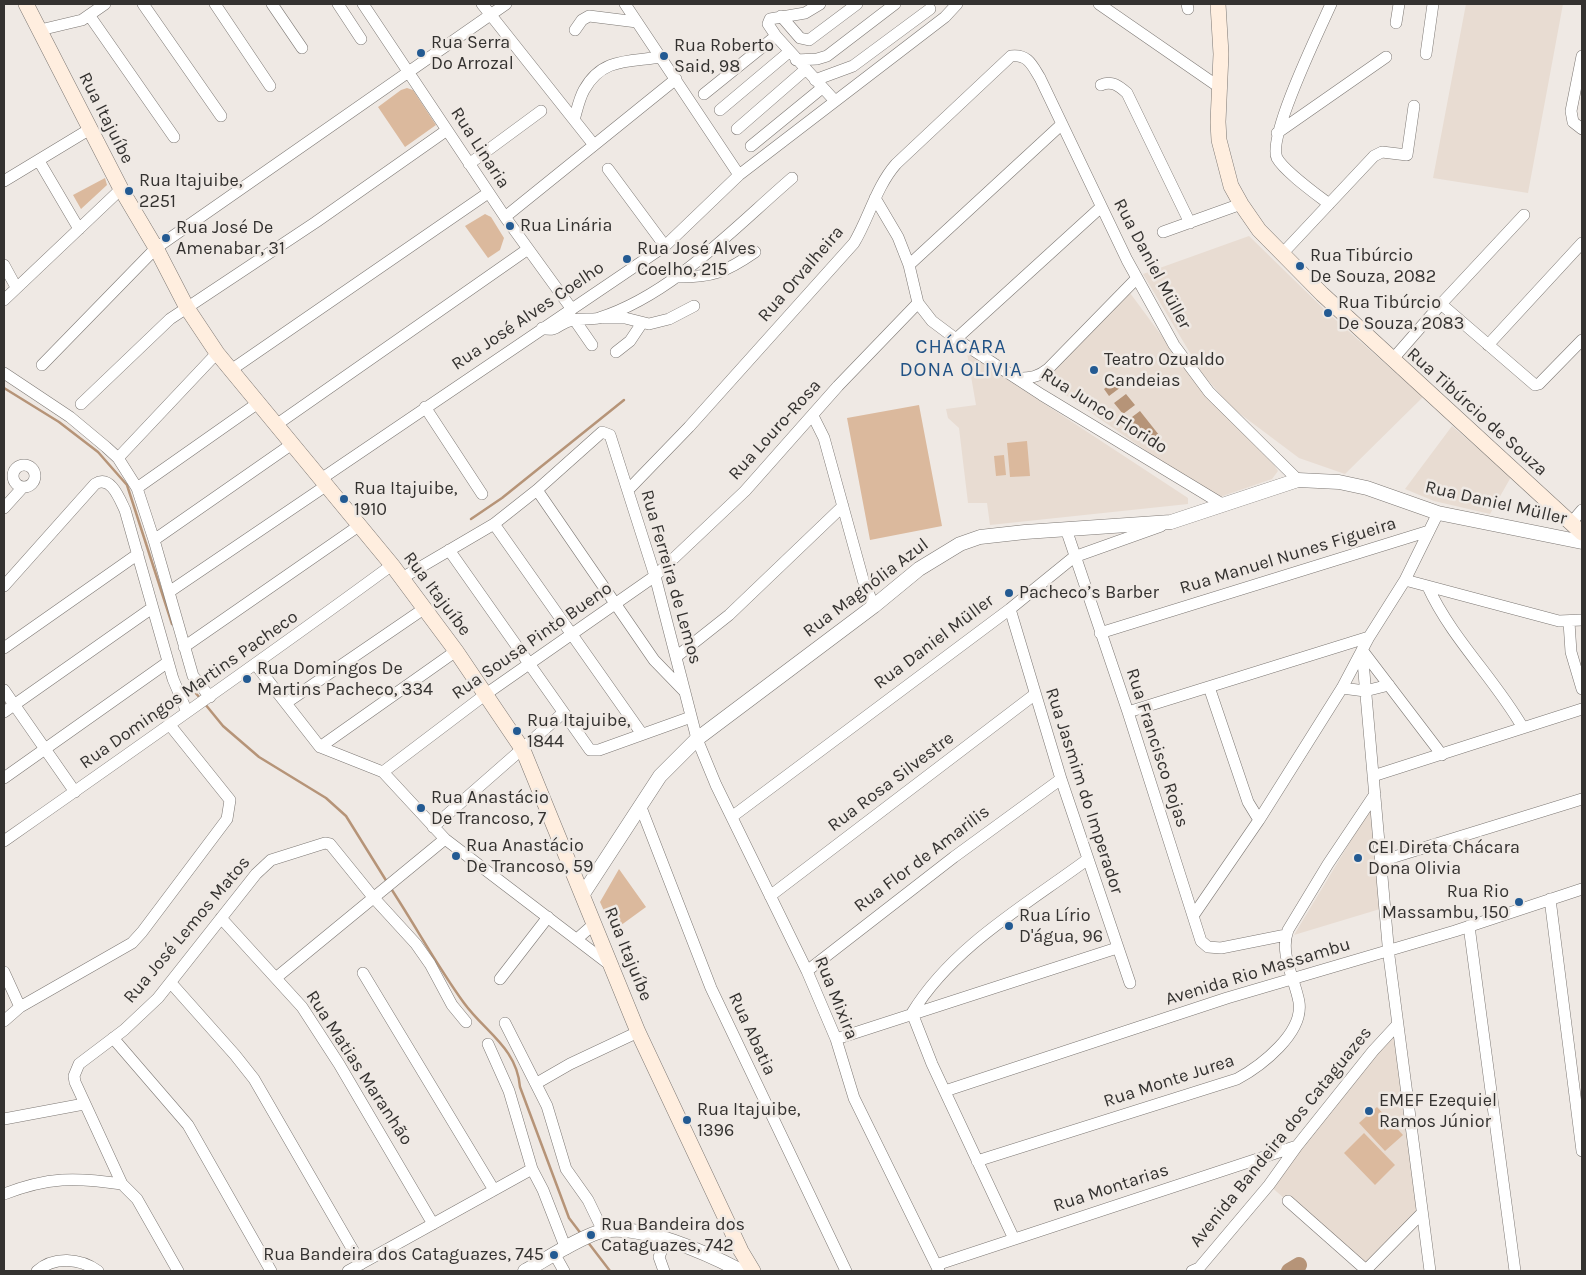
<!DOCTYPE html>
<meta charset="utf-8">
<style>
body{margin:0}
#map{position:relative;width:1586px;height:1275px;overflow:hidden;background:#efe9e4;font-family:Karla,sans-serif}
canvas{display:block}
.frame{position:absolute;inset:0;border:5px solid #343230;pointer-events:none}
</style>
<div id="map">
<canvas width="1586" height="1275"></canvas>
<div class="frame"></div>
</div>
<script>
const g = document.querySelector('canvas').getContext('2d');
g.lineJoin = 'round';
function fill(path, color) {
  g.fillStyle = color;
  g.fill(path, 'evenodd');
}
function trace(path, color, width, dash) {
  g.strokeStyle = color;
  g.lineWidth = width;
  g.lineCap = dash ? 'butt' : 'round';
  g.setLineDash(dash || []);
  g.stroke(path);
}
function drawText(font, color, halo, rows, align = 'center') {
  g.font = font + ' Karla,sans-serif';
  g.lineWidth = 5;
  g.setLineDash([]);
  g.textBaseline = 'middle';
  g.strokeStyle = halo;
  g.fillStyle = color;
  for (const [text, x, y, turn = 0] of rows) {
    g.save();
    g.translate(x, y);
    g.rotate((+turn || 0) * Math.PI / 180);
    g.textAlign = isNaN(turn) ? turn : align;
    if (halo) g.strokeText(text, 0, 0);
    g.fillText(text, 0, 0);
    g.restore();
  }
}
const built = new Path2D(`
 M1466,4h97l-35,189 -95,-15z
 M1249,236l79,77 95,84 -78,77 -46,-16 -68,-51 -29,-34 -59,-99z
 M1130,293l63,85 39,45 42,42 4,6 -6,8 -52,18 -45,-26 -131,-91z
 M967,353l221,145v6l-198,21 -3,-22h-19l-9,-75 -11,-10 -2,-9 30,-4z
 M1452,426l59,51 -21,37 -56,-13 -29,-12z
 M1371,807l9,102 -86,26z
 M1395,1028l27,185 -56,57 -97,-85z`);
const green = new Path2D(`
 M407,88l6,2 23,35 -31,22 -27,-40 23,-17z
 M105,178l2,7 -26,24 -8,-14z
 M485,214l6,3 13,21 -4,12 -12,8 -23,-32z
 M919,405l23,121 -72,14 -23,-122z
 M1027,441l3,35 -20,1 -3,-34z
 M1004,455l2,20 -10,1 -2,-20z
 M619,869l27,38 -33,24 -13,-29z
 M1377,1107l26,28 -18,16 -26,-28z
 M1364,1133l31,32 -20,20 -31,-32z`);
const water = new Path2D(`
 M1115,380l6,7 -12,9 -5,-7z
 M1126,394l9,11 -12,9 -9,-11z
 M1140,411l19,24 -12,9 -19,-24z`);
const stream = new Path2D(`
 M4,388l55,34 39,30 29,33 45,139
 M471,519l31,-21 122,-98
 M191,681l2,9 7,8
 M205,704l18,22 36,31 67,41 20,18 41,66
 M390,887c25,38 47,79 74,116 21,29 53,45 56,84l49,131 13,17
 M587,1241l23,30`);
const river = new Path2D(`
 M1289,1271l10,-6`);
const minor = new Path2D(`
 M143,4l78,112
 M215,4l55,82
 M272,4l30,44
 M338,4l23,35
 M363,4l142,213 66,91
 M482,4l112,141
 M625,4l114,171
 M820,4l-15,9 -35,6 -2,5 8,12 59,65
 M1099,4l120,83
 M1187,4l1,5
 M89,15l85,122
 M781,16l19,22 9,2 48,-36
 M1396,23l3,-19
 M40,30l42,-10 23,-16
 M575,30l7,-10 7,-4 48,6
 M1426,54l7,-50
 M1582,56l-11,55 2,11 9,7
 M796,60l21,-1 10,-3 68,-52
 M815,80l38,-14 77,-57
 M1101,85c11,-5 18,1 26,8l63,130
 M704,94l72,-58
 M720,110l69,-58
 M574,120c3,-10 5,-21 10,-30 18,-33 46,-28 77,-33
 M737,129l69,-60
 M1277,133l109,-76
 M751,146l71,-58
 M39,161l40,68
 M469,164l72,-53
 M608,169l57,77
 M4,181l86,-52
 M875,198l23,39 11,28 9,38 14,18 24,18 86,56 180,109
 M1329,204c-13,-10 -45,-33 -52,-46 -10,-21 43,-129 54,-154
 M505,217l171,-138
 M1163,232l78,-28
 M1282,254l92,-98 8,-4 25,3 7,-49
 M4,265l12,22
 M909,265l153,-141
 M678,277c35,0 48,-5 77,-25
 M4,300l117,-111
 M1441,304l94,81 4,-1 43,-44
 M604,318h21l24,6 20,-5 25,-13
 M574,319l18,26
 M542,328c17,5 16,-6 31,-8 9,-2 17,0 26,-2 73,-23 136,-91 193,-140
 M956,339l144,-131
 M1488,345l94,-102
 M616,352l14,-11 12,-18
 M1392,360l49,-56 83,-89
 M42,365l114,-117 350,-244
 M231,370l257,-177
 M4,373l66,44 36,30 12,11 19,30 17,52 39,136 17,21
 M1018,378c13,0 20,-1 30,-9l88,-90
 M81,404l89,-85 146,-97 131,-92
 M425,407l57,87
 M813,416l11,22 40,145 10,23
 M276,425l252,-176
 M118,458l99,-105
 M13 476a11 11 0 1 1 22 0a11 11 0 1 1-22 0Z
 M321,479l344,-233 74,-71 206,-158 12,-13
 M137,488l121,-85
 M629,489l60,-62 165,-184c15,-25 22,-56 42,-79l115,-108c17,-2 21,9 29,22l87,182 47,85 35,47 89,88
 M537,490l117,170 31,32
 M4,508l19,-21
 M1571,523l11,-13
 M494,524l148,210
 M1066,529l62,183 73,229 7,6 13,1 65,-13
 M154,540l138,-96
 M449,550l141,200h9l92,-33
 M402,578l92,-54 43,-34 65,-58 8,3 45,141 42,163 19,46 91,186 29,68 18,59 85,173
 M1405,580l154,41 23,-1
 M4,586l91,-102c16,-10 25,16 30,26l48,169 14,33
 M1428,587c24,52 67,92 95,141
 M169,592l158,-107
 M1010,609l51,170 69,204
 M1569,622l2,30 11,37
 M1100,633l329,-102
 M184,647l176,-122
 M4,648l134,-94
 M1362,650l27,306 41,315
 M1362,650l80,105
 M676,657l53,-42 114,-109
 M256,665l64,82 63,25 62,67 165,126
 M1209,687l39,115 11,18
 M1342,688l23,3 24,-6
 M4,690l71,102
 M286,703l139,-95
 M4,712l148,-104
 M1128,712l241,-75
 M320,747l136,-96
 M383,772l103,-78 169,-118 90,-85 93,-105 80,-83
 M1373,776l209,-67
 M4,778l164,-116
 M640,805l71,183 135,283
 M733,816l277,-207 64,-52 87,-31
 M433,827l130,-114
 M4,841c130,-91 260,-182 388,-276
 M1381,861l201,-62
 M770,896l264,-201
 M1550,899l32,252
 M1193,916l66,-96 83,-132 27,-51 36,-57 33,-67
 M221,918l81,89 37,57 94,160
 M1469,926l46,345
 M577,939l18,-16
 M807,971l147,-114 107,-78
 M4,972l16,35
 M363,973l131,217
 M277,977l168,-138
 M500,979l48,-62
 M171,983l64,72 19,24 107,185
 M912,1013l20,51 82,175
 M912,1013c41,-67 114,-108 176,-154
 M4,1021l16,-14 112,-64 10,-11 85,-113 3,-19 -61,-76
 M505,1023l42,83 19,63 22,31 15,31
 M113,1038l75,87 83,146
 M836,1039l281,-91
 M488,1044l21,47 23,78 11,21 23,59
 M537,1083l33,-19 68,-32
 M945,1091l282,-93 228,-67 127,-42
 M4,1119l80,-15
 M977,1161l260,-82c24,-13 67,-46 62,-77 -4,-23 -20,-48 -11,-72l40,-66 47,-70
 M122,1184l-47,-102 -1,-6 5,-12 45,-34 34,-32 98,-124 15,-14 54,-17 5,1 43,53 43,47 14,20 22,41 14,17
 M4,1194c44,-17 71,-17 118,-10l15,15 41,72
 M1288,1201l78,69
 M555,1255l9,16
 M936,1265l361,-119
 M37,1271c17,-15 43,-13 61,0
 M348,1271l184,-102
 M664,1271l-5,-14 7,-17
 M1192,1271l7,-3 70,-83 28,-39 76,-95 24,-26
 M1365,1271l57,-58`);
const tertiary = new Path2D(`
 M583,894l77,-118 37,-37 177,-133 45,-37 41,-25 20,-7 45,-5 146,-10 127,-42 41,2 28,6 71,25 144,29
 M525,1271c20,-11 58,-36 78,-40 37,-8 106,23 138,40`);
const secondary = new Path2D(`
 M26,4l95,185 35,59 31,60 30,45 175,212 64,86 67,99 115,282 103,219 12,20
 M1218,4l3,50 -3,68 1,18 12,46 10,18 18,26 63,64 260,239`);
const markers = [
 [421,53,5,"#235a92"],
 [664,56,5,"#235a92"],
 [129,191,5,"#235a92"],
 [510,226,5,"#235a92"],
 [166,238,5,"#235a92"],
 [627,259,5,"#235a92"],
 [1300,266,5,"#235a92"],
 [1328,313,5,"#235a92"],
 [1094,370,5,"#235a92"],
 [344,499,5,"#235a92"],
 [1009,593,5,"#235a92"],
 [247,679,5,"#235a92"],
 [517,731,5,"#235a92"],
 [421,808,5,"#235a92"],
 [456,856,5,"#235a92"],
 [1358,858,5,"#235a92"],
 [1519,902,5,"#235a92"],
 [1009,926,5,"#235a92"],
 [1369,1111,5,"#235a92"],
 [687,1120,5,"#235a92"],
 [591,1235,5,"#235a92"],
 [554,1255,5,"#235a92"]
];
const poiNames = [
 ["Rua Serra",431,43],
 ["Do Arrozal",431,64],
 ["Rua Roberto",674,46],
 ["Said, 98",674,67],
 ["Rua Itajuibe,",139,181],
 ["2251",139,202],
 ["Rua Linária",520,226],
 ["Rua José De",176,228],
 ["Amenabar, 31",176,249],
 ["Rua José Alves",637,249],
 ["Coelho, 215",637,270],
 ["Rua Tibúrcio",1310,256],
 ["De Souza, 2082",1310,277],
 ["Rua Tibúrcio",1338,303],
 ["De Souza, 2083",1338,324],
 ["Teatro Ozualdo",1104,360],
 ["Candeias",1104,381],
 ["Rua Itajuibe,",354,489],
 ["1910",354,510],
 ["Pacheco’s Barber",1019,593],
 ["Rua Domingos De",257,669],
 ["Martins Pacheco, 334",257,690],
 ["Rua Itajuibe,",527,721],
 ["1844",527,742],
 ["Rua Anastácio",431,798],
 ["De Trancoso, 7",431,819],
 ["Rua Anastácio",466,846],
 ["De Trancoso, 59",466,867],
 ["CEI Direta Chácara",1368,848],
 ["Dona Olivia",1368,869],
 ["Rua Rio",1509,892,"right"],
 ["Massambu, 150",1509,913,"right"],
 ["Rua Lírio",1019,916],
 ["D'água, 96",1019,937],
 ["EMEF Ezequiel",1379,1101],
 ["Ramos Júnior",1379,1122],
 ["Rua Itajuibe,",697,1110],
 ["1396",697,1131],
 ["Rua Bandeira dos",601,1225],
 ["Cataguazes, 742",601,1246],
 ["Rua Bandeira dos Cataguazes, 745",544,1255,"right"]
];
const streetNames = [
 ["Rua Itajuíbe",106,118,63],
 ["Rua Linaria",480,148,57],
 ["Rua Daniel Müller",1152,264,62],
 ["Rua Orvalheira",801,274,-49],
 ["Rua José Alves Coelho",528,316,-34],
 ["Rua Junco Florido",1104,411,32],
 ["Rua Tibúrcio de Souza",1477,412,42],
 ["Rua Louro-Rosa",775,430,-48],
 ["Rua Daniel Müller",1496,503,13],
 ["Rua Manuel Nunes Figueira",1288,556,-17],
 ["Rua Ferreira de Lemos",671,577,74],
 ["Rua Magnólia Azul",866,588,-37],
 ["Rua Itajuíbe",437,594,53],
 ["Rua Sousa Pinto Bueno",532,641,-35],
 ["Rua Daniel Müller",934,642,-37],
 ["Rua Domingos Martins Pacheco",189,690,-35],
 ["Rua Francisco Rojas",1157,748,72],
 ["Rua Rosa Silvestre",891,782,-37],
 ["Rua Jasmim do Imperador",1084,791,72],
 ["Rua Flor de Amarilis",922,859,-37],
 ["Rua José Lemos Matos",187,930,-50],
 ["Rua Itajuíbe",628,954,68],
 ["Avenida Rio Massambu",1258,972,-17],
 ["Rua Mixira",836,998,68],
 ["Rua Abatia",752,1034,65],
 ["Rua Matias Maranhão",359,1068,57],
 ["Rua Monte Jurea",1169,1081,-18],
 ["Avenida Bandeira dos Cataguazes",1281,1137,-51],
 ["Rua Montarias",1111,1188,-18]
];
const quarterNames = [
 ["CHÁCARA",961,347],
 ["DONA OLIVIA",961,370]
];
fill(built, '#e8dcd2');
fill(green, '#dbb99d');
fill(water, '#b69478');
trace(stream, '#b69478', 2.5);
trace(river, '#b69478', 16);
trace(minor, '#7c7773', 12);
trace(tertiary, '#7c7773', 15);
trace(secondary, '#7c7773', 16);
trace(minor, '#fff', 11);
trace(tertiary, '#fff', 14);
trace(secondary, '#ffeedf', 15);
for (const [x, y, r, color] of markers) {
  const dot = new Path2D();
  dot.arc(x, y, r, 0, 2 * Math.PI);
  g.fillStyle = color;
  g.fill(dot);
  trace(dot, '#efe9e4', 2);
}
drawText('18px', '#343230', '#efe9e4', poiNames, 'left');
drawText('18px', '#343230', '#efe9e4', streetNames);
g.letterSpacing = '1px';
drawText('20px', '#215285', '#efe9e4', quarterNames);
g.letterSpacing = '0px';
</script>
